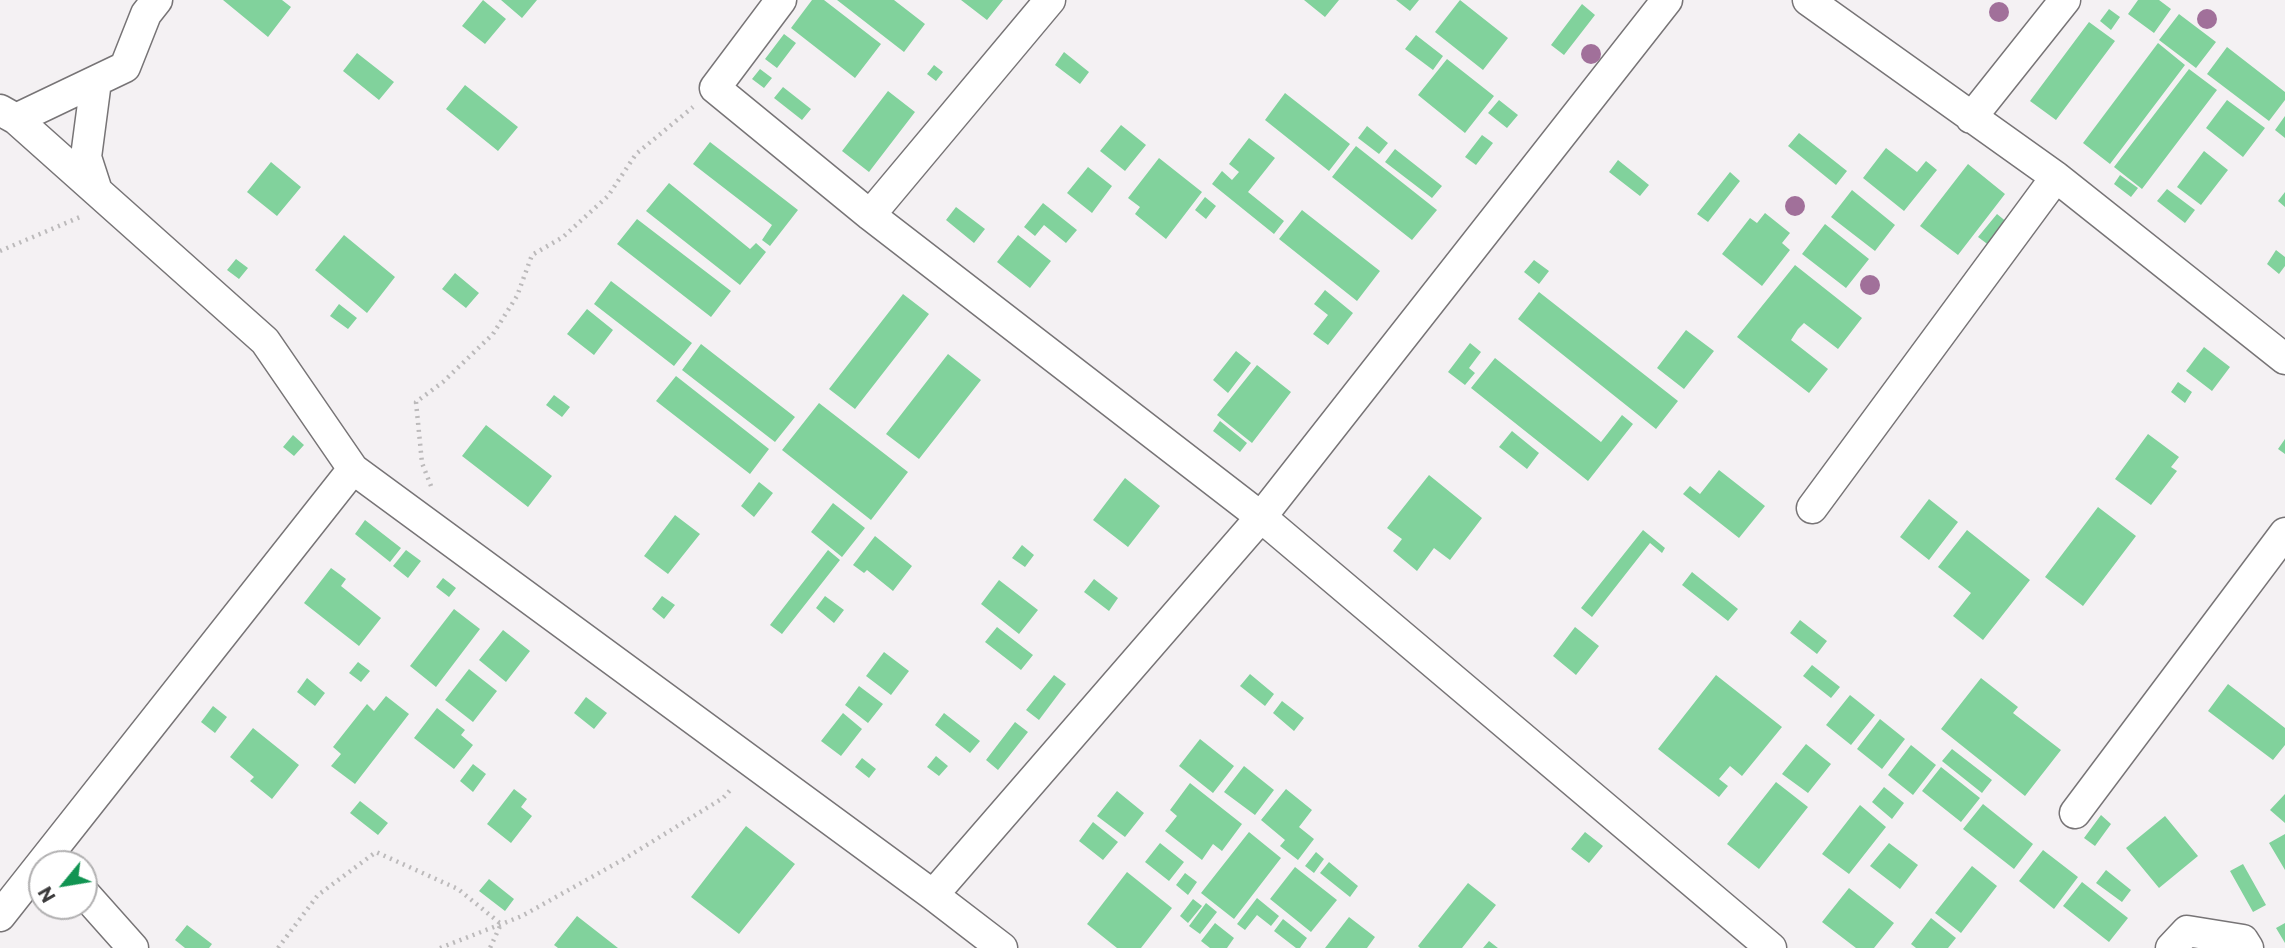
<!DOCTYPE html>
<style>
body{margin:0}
#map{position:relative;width:2285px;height:948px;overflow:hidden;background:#f4f1f3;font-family:Commissioner,sans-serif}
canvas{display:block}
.north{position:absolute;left:28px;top:850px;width:70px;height:70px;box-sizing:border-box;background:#fff;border:2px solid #b1b0b1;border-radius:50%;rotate:240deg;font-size:19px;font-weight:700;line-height:28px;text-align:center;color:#3b3a3b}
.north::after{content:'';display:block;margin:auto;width:24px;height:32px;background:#119452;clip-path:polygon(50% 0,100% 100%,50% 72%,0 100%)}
</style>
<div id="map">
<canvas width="2285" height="948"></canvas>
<div class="north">N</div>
</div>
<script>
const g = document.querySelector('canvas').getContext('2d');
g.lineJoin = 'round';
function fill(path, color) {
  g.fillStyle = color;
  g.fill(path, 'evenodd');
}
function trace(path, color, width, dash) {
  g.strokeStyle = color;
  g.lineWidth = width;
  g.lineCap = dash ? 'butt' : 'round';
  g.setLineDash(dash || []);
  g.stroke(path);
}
const building = new Path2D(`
 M223,0h59l9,7 -23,30z
 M483,0l23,19 -21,25 -23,-18z
 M501,0h36l-15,18z
 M812,0h12l57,44 -26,34 -64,-50z
 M837,0h57l31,24 -21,28z
 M961,0h42l-16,20z
 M1304,0h35l-14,17z
 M1396,0h23l-9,11z
 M1460,0l48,38 -25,32 -48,-38z
 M2138,0h21l12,9 -17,24 -26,-19z
 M1582,4l13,11 -31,40 -13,-10z
 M2109,9l11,8 -9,13 -11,-9z
 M2179,14l37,28 -20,26 -37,-28z
 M2089,22l26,19 -59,79 -26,-19z
 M784,34l12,9 -19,25 -12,-9z
 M1416,35l27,21 -10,14 -28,-21z
 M2158,43l27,22 -75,99 -27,-21z
 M2227,47l58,45v8l-16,21 -62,-47z
 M1064,52l25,20 -9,12 -25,-19z
 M357,53l37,29 -15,18 -36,-29z
 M1447,59l47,37 -29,37 -47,-38z
 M934,65l9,7 -7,9 -9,-7z
 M760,69l12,9 -8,10 -12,-9z
 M2189,69l28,21 -75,99 -28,-22z
 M465,85l53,42 -20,24 -52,-42z
 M783,87l28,22 -9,11 -28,-22z
 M888,91l27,21 -46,60 -27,-21z
 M1285,93l65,51 -21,27 -64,-51z
 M1499,100l19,15 -11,13 -19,-15z
 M2227,100l38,28 -22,29 -37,-29z
 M2285,116v22l-10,-8z
 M1121,125l25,20 -21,26 -25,-20z
 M1367,126l21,17 -9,11 -21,-16z
 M1799,133l48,38 -11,14 -48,-39z
 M1482,135l11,8 -17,22 -11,-8z
 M1249,138l26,20 -27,34 36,29 -10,13 -62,-50 10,-13 10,9 7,-8 -10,-8z
 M710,142l88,68 -28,36 -8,-6 10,-15 -79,-61z
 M1356,146l81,64 -25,30 -80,-63z
 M1886,148l31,24 9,-11 11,9 -33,41 -41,-33z
 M1395,149l47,37 -10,12 -47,-36z
 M2204,151l24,19 -27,35 -24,-18z
 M1159,158l43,34 -36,47 -31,-25 5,-7 -12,-9z
 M1618,160l31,25 -9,11 -31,-24z
 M271,162l30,25 -24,29 -30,-24z
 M1968,164l37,30 -47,61 -38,-29z
 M1088,167l24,19 -20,27 -25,-20z
 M1730,172l10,9 -32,41 -11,-8z
 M2120,175l18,13 -7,9 -17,-13z
 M669,183l81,66 6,-6 10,9 -26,33 -94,-74z
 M2167,189l28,21 -10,13 -28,-22z
 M1852,190l43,35 -20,26 -44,-34z
 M2285,192v15l-7,-6z
 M1205,197l11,9 -10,13 -11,-9z
 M1043,203l34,27 -11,13 -22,-18 -9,11 -11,-9z
 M956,207l29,22 -11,14 -28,-23z
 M1302,210l78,61 -23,30 -78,-62z
 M1765,213l25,20 -8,10 8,7 -28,36 -40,-32 28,-36 7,5z
 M1997,214l11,9 -18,23 -12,-9z
 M637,219l94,72 -20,26 -94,-73z
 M1825,224l44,35 -23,29 -44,-34z
 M344,235l51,42 -28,36 -52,-43z
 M1018,235l33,26 -21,27 -33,-26z
 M2276,250l9,7v9l-6,8 -12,-10z
 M236,259l12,9 -9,11 -12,-9z
 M1534,260l15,11 -10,13 -15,-12z
 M1795,265l67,53 -24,31 -34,-26 -6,6 -7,11 37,29 -19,24 -72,-56z
 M455,273l24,20 -13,15 -24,-19z
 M611,281l81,62 -18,23 -80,-62z
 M1325,290l28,23 -25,32 -15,-11 15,-19 -14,-11z
 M1539,292l139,109 -22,28 -138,-110z
 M903,294l26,20 -74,95 -26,-20z
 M339,304l18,14 -9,11 -18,-13z
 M587,309l26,21 -19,25 -27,-21z
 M1686,330l28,21 -30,38 -27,-21z
 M1470,343l11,9 -12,16 6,5 -10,12 -17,-13z
 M701,344l94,73 -20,25 -93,-72z
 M2204,347l26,20 -18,24 -26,-20z
 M1236,351l15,12 -23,30 -15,-13z
 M948,354l33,26 -62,79 -33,-25z
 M1495,358l106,84 21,-27 11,9 -45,57 -117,-93z
 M1257,365l34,27 -39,51 -35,-28z
 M676,376l93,73 -19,25 -94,-73z
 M2178,382l14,10 -7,11 -14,-11z
 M554,395l16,12 -8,10 -16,-12z
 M819,403l89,69 -37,48 -89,-70z
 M1220,421l27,22 -7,9 -27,-21z
 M486,425l66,51 -24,31 -66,-51z
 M1512,431l27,22 -12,16 -28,-22z
 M2148,434l31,23 -8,10 6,4 -26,34 -36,-26z
 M293,435l11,10 -10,11 -11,-9z
 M2285,439v15l-7,-5z
 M1719,470l46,36 -26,32 -56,-44 7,-8 10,8z
 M1429,475l53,43 -32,42 -16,-12 -17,23 -24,-20 9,-12 -15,-11z
 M1125,478l35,28 -32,41 -35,-27z
 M759,482l14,11 -19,24 -13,-11z
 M1929,499l29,23 -29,38 -29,-23z
 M833,503l32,25 -23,29 -31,-25z
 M2098,507l38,29 -53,70 -38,-29z
 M675,515l25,19 -32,40 -24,-18z
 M365,520l36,28 -11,14 -35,-28z
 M1643,530l22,18 -3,5 -12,-10 -58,74 -11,-9z
 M1967,530l63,50 -47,60 -30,-24 18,-23 -33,-26z
 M875,536l37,30 -19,25 -26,-21 -3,3 -11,-8z
 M1022,545l12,10 -9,12 -13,-9z
 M406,550l15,11 -13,17 -15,-12z
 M828,550l12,10 -58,74 -12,-9z
 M331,568l15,11 -5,7 40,32 -22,28 -55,-43z
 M1692,572l46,37 -10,12 -46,-36z
 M443,578l13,10 -7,9 -13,-10z
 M1094,579l24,19 -9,13 -25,-19z
 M999,580l39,30 -19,24 -38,-30z
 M662,596l13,9 -11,14 -12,-10z
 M825,596l19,14 -10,13 -18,-15z
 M454,609l26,20 -44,58 -26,-21z
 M1800,620l27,21 -10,13 -27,-21z
 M997,627l36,28 -12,15 -36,-28z
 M1575,627l24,19 -23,29 -23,-19z
 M503,630l27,21 -24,31 -27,-22z
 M884,652l25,19 -18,24 -25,-19z
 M358,662l12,9 -9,11 -12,-9z
 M1812,665l28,22 -9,11 -28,-22z
 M469,669l28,22 -24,31 -28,-22z
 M1250,674l24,20 -9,12 -25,-20z
 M1054,675l12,9 -27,36 -13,-10z
 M1716,675l66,52 -40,49 -12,-10 -11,13 9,7 -9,11 -61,-48z
 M307,678l18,15 -10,13 -18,-14z
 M1981,678l37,29 -5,6 48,37 -36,46 -84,-67z
 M2228,684l57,44v17l-12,15 -65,-49z
 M859,686l24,18 -15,19 -23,-18z
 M1850,695l25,20 -24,30 -25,-20z
 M386,696l23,18 -54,70 -24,-18 10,-12 -8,-7 34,-43 7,7z
 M586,697l21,16 -13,16 -20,-16z
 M1282,701l22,17 -10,13 -21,-18z
 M213,706l14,11 -12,16 -14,-11z
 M437,708l28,22 -4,5 12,10 -19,24 -40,-31z
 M843,713l19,16 -21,27 -20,-15z
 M944,713l36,28 -10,12 -35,-28z
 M1880,719l25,20 -23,30 -25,-20z
 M1015,722l13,10 -30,38 -12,-10z
 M253,728l46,37 -27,34 -22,-18 4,-4 -24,-20z
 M1200,739l34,27 -21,27 -34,-27z
 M1806,744l25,20 -23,29 -26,-19z
 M1911,745l25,20 -23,30 -25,-20z
 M1952,749l40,31 -10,13 -40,-32z
 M936,756l12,10 -9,10 -12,-9z
 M862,758l14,11 -7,9 -14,-11z
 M473,764l13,10 -13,18 -13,-11z
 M1244,766l30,24 -19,25 -31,-23z
 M1941,767l39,31 -19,24 -39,-31z
 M1776,782l32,25 -49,62 -32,-25z
 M1190,783l52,41 -20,27 -9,-7 -11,16 -37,-29 12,-15 -7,-6z
 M1884,787l20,16 -12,16 -20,-17z
 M514,789l13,10 -6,8 11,9 -21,27 -24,-19z
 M1286,789l26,21 -13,17 15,12 -16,21 -18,-14 5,-6 -24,-20z
 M1117,791l27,22 -19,24 -28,-21z
 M2285,794v29l-15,-13z
 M360,801l28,22 -10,12 -28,-22z
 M1983,804l50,40 -19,25 -51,-40z
 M1860,805l26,22 -37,47 -27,-20z
 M2101,815l10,9 -16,22 -11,-8z
 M2165,816l33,40 -39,32 -33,-40z
 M1093,822l25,20 -15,18 -24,-19z
 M746,826l49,38 -56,70 -48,-37z
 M1249,832l32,26 -47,61 -33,-26z
 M1585,832l18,14 -14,17 -18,-14z
 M2285,834v36l-16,-27z
 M1160,843l24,19 -15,19 -24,-19z
 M1889,843l29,22 -18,24 -30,-23z
 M2043,850l35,27 -24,32 -35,-28z
 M1316,852l8,7 -10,14 -9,-7z
 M1329,862l29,24 -8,11 -30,-24z
 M2243,864l23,41 -13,7 -23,-41z
 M1972,866l25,20 -36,47 -26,-20z
 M1295,867l42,33 -26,32 -41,-33z
 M2106,870l25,20 -9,12 -26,-19z
 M1127,872l45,36 -31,40h-24l-30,-24z
 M1185,873l12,9 -9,13 -12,-10z
 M489,879l25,20 -9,12 -26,-20z
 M2082,882l46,36 -19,24 -46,-36z
 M1468,883l28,22 -34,43h-42l-2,-2z
 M1849,888l45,35 -20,25h-18l-34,-26z
 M1257,898l22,18 -8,10 -14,-11 -12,15 -8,-6z
 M1193,899l9,7 -14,17 -8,-7z
 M1206,903l11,9 -17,22 -11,-8z
 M577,916l41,32h-60l-4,-3z
 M1349,917l26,20 -8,11h-42z
 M1931,918l25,20 -8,10h-32l-5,-4z
 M1283,919l24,19 -7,10h-4l-22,-17z
 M1215,923l19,15 -7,10h-17l-9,-7z
 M2285,923v20l-9,-15z
 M187,925l25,19 -3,4h-24l-10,-8z
 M1489,941l9,7h-15z`);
const path = new Path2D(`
 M0,251l80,-34
 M431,486l-9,-23 -6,-61 27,-20 50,-48 24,-38 15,-41 31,-18 45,-41 28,-42 57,-47
 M278,948l40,-53 58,-43 82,37 43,35 -11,24
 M440,948l82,-32 102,-57 99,-61 9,-10`);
const street = new Path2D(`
 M781,0l-66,88 155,127 391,302 510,431
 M1808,0l248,177 229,182
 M96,81l-10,76 11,34
 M0,110l16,9 249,222 88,128 580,426 69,53
 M1971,118l94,-118
 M16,119l109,-52 21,-53 11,-14
 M870,215l180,-215
 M1812,508l244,-331
 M2075,813l210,-280
 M84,893l49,55
 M933,895l328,-378 406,-517
 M0,916l353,-447
 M2171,948l16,-17 56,9 5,8`);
const trees = [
 [1999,12],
 [2207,19],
 [1591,54],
 [1795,206],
 [1870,285]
];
fill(building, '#81d29c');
trace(street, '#777476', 33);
trace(path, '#bcbabb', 4.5, [2, 5]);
trace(street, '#fff', 30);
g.fillStyle = '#a1709a';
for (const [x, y] of trees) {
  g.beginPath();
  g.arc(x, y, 10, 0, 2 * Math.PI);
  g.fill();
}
</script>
